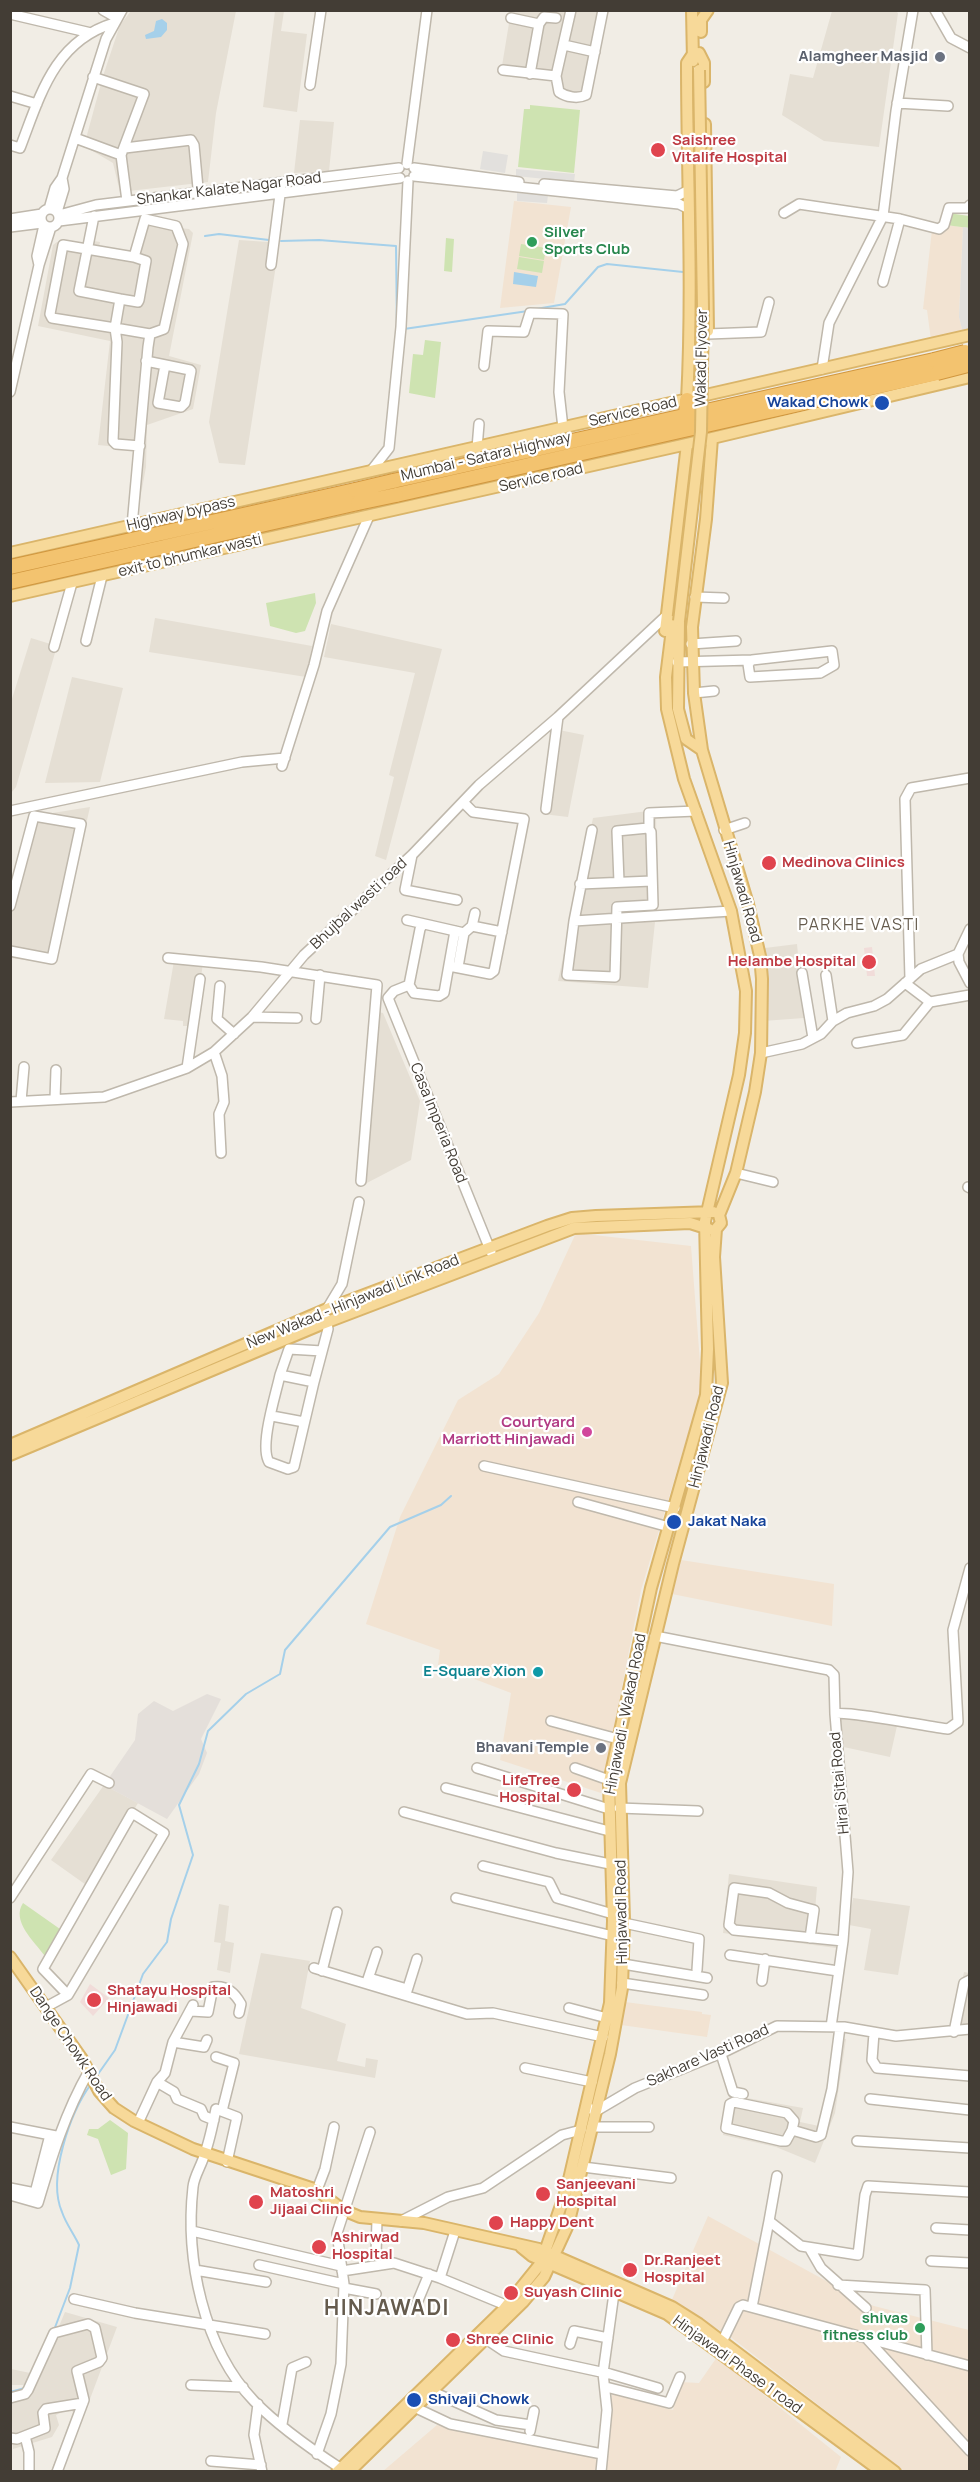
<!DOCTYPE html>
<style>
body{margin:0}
#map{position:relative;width:980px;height:2482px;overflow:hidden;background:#f1ede5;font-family:Manrope,sans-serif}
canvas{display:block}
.frame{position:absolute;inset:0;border:12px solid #433d35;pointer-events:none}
</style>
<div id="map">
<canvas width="980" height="2482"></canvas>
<div class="frame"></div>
</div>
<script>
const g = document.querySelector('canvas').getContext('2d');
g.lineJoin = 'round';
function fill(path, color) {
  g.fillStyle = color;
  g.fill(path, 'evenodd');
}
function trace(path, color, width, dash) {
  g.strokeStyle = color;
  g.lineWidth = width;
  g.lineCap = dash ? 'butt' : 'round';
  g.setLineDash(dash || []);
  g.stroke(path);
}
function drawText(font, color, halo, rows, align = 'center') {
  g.font = font + ' Manrope,sans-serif';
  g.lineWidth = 4.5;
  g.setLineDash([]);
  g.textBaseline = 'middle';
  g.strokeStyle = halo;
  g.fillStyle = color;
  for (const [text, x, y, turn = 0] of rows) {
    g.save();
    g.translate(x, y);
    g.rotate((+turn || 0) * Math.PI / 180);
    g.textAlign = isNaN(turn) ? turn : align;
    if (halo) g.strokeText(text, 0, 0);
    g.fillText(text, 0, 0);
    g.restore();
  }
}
const residential = new Path2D(`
 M895,10l3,3 -19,134 -55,-6 -42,-26 8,-41 23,4 19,-67z
 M131,11h105l-20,102 -8,69 -88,10 -7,-29 -29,-17 19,-70 17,-51z
 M275,11h9l-3,20 26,3 -10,78 -34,-5z
 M511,11h95l-18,90 -32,-6 1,-15 -56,-8z
 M300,120l34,2 -5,49 -35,2z
 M139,224l50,5 4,4 -24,123 32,9 -8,44 -46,16 -1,42 -9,49h-10l10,-49 1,-18 -40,-4 12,-104 -72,-15 15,-81 4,-3 29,6 2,-8 12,2 -1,8 33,6z
 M239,240l29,2 -2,22 10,1 -31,200 -26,-2 -10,-41z
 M155,618l157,28 -6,31 -157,-25z
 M331,624l111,25 -56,211 -11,-4 19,-79 -5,-2 26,-102 -91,-16z
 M31,638l26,8 -41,141 -5,6v-91z
 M72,677l51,11 -23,94 -55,1z
 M554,729l30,6 -16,82 -25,-3z
 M90,807l-36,157 -43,-6v-46l23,-96z
 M656,810l1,101 71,-6 1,13 -74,4 -7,66 -90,-7 35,-163z
 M797,944l7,74 -41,3 2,-73z
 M174,961l29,2 -9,63h-11v-5l-19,-2z
 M378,1012l5,1 37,88 -9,59 -48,25z
 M838,1715l59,11 -7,31 -51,-11z
 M104,1785l34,18 -49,84 -38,-27z
 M729,1874l88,13 -4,47 24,3 -1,11 -113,-15z
 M853,1898l57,8 -12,69 -34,-5 7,-41 -22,-4z
 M219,1904l10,2 -4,35 9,2 -4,30 -13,-3 4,-27 -7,-1z
 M261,1953l49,8 -9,47 45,16 -9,37 28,6 1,-9 12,2 -3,18 -136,-24z
 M964,1972l5,1v51l-16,2z
 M838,2038l8,1 -11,74 -20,50 -39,-16 -53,-12 7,-40 73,13 -3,14 19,4 6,-16z
 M65,2312l52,15 -54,144h-12l22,-59 -4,-3 -13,6 3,10 -7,12 -39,12 -2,-51 22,-10z
 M11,2369l19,4 -6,12h-13z`);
const commercial = new Path2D(`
 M514,201l57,6 -17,96 -54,5z
 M946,225l17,2 -4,90 4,16 -32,7 -4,-30 -4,-1 9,-79 13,2z
 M576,1233l115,13 11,142 -61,202 -40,203 -101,-33 11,-67 -73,-28 2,-15 -74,-26 34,-107 58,-117 41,-26 40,-61z
 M681,1560l153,24 -2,42 -160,-32z
 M625,2002l77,10v2l9,1 -4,22 -86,-12z
 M708,2216l162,89 99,25v141h-65l-176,-136 -57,-33z
 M717,2357l124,100 -6,15h-453l55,-47 170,34 5,-65 61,16 8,-28 18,1z`);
const industrial = new Path2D(`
 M207,1694l14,5 -20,40 6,14 -8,21 -32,45 -63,-34 31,-45 3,-26 16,-13 19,10z`);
const medical = new Path2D(`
 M872,947l3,29h-8l-3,-28z
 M90,1984l19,14 -16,18 -13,-14z`);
const green = new Path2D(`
 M530,105l50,5 -6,63 -56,-6 6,-58h6z
 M948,213l21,3v12l-23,-3z
 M446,238l8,1 -2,33 -8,-1z
 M521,244l25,4 -2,12 -25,-4z
 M519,257l25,4 -2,12 -25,-4z
 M425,340l16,2 -6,56 -26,-5 4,-39 10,1z
 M315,593l1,10 -11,28 -9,2 -26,-7 -4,-23z
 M23,1903l37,26 -15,27c-11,-15 -34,-35 -22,-53z
 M110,2120l18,13 -2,36 -15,6 -13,-36 -11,-4 2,-6h9z`);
const parking = new Path2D(`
 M483,151l25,4 -3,18 -25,-4z
 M516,169l59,5 -1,8 -58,-6z
 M517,193l31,2 -1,8 -30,-2z
 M963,227l6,1 1,103 -7,2 -4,-16z`);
const water = new Path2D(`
 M162,19l5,4v7l-6,7 -15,2 -1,-4 9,-4 2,-10z
 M514,272l24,4 -2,11 -23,-3z`);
const stream = new Path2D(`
 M205,236l14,-2 50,6
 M281,241l38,-1 77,6 1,85
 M536,309l29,-5 33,-37 9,-3 76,8
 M404,329l124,-18
 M96,2077l19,-27 28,-76 24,-32 4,-23 22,-64 -14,-50 20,-41 9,-33 38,-37 34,-20 5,-24 105,-123 51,-22 10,-9
 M54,2330l16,-42 9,-43c-5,-11 -13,-21 -17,-33 -15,-34 8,-99 29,-128
 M10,2392l15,-4`);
const minor = new Path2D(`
 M103,10l14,8
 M935,10l16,28 19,10
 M10,14l81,19
 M511,18l28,6 -9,50
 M539,24l5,-7 12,1
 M564,45l31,7
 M503,70l53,6 15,-66
 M556,76l3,16c7,5 19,7 27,3l17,-85
 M93,77l51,17 -23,61
 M310,85l11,-75
 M10,96l27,8
 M897,103l51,3
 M75,138l46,17 6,46
 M10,145l10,3c20,-52 34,-107 94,-125
 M125,148l66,-8 3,5 5,54
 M407,164l20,-154
 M414,168l105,14
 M414,176l265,28 8,4
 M544,184l133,12 10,-5
 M41 218a9 9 0 1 1 18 0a9 9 0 1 1-18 0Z
 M49,209l6,-21 7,-10 44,-139 16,-29
 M57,212l7,-23 -2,-11
 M784,213l15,-9 101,15 39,10 5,-4 5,-17h18l3,-3
 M59,215l37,-10 303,-37
 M94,216l-15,75 41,8 -5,29 35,6
 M10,219l32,-5
 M59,221l341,-43
 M10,227l32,-4
 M39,265l-2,-9 7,-31
 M271,265l10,-78
 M883,282l17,-63
 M120,299l18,3 1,-2 7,-39 -12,-4
 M708,334l53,-2 8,-30
 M146,361l44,9 1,1 -6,32 -4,4 -23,-4 7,-38
 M484,366l4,-35 36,1 6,-19 33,1 -4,78 4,36
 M822,369l7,-46 54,-107 13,-105 17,-101
 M10,392l29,-127 12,-38
 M477,448l2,-24
 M371,471l18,-23 12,-121 7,-146
 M132,526l16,-179 2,-13 14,-5 19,-85 -7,-18 -31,-7 -11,38 -71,-12 -13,69 2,4 63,10 2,14 -4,99 3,3 24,2
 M695,597l29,1
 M86,641l16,-65
 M691,644l45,-3
 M54,647l18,-64
 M832,651l2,14 -14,8 -70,4 -2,-13 4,-4z
 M677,662l75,-2
 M694,693l20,-2
 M282,766l32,-101 13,-54 42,-95
 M546,809l12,-92
 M10,811l232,-49 43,-4
 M649,829v-16l47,-2
 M724,830l21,-7
 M412,855l-7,35 52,10
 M619,882l-2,-51 31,-3 3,4 2,73 -36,2 -2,70 -48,-2 7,-54 157,-10
 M580,884l72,-3
 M10,906l24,-90 47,8 -29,135 -42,-8
 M407,920l57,13 8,-7 3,-13
 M574,921l18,-91
 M423,924l-3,5 -11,56 5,8 25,3 5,-3 11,-62
 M472,926l30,6
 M958,954l1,8 11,21
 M168,958l93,9 116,18 -16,196
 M449,966l41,8 4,-3 30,-152 -51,-7 -10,-10
 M458,967l6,-34
 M802,973l11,65
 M826,975l7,46
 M910,979l-5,-180 6,-11 59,-10
 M905,983l25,19
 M220,986l-3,33 17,15
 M388,998l103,254
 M388,998l6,-7 15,-6
 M252,1017l45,1
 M316,1019l4,-44
 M857,1043l46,-8 27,-33 40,-7
 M214,1052l8,24 2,26 -5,12 2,39
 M761,1053l41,-9 19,-10 12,-13 14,-8 27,-7 13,-7 34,-30 37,-15 12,-25
 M187,1068l13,-89
 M55,1099l1,-29
 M21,1101l3,-34
 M10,1102l94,-5 83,-29 27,-16 38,-35 52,-62 108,-100 67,-70 79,-68 108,-101
 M736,1173l37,9
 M968,1187l2,1
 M327,1309l15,-25 17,-82
 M280,1375l9,-26 33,2
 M314,1382l-20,85 -6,2 -19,-7c-10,-16 7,-68 11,-87l34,7 14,-53 -2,-11
 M272,1416l32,6
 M484,1466l191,42
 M578,1502l91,25
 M655,1636l174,34 5,5 1,39
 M551,1721l67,18
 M477,1768l132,41
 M575,1768l34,12
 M446,1788l163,43
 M619,1808l79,3
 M404,1812l152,41 54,11
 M483,1866l66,16 8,16 56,16
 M10,1898l81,-124 18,9
 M456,1898l157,38
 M624,1923l75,16 -2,31
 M810,1938l4,-28 -26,-7 -19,-10 -35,-5 -5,37 5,5 109,11
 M730,1955l108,16
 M623,1964l84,14
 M314,1968l153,46 26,-1 110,24
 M322,1971l15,-59
 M369,1978l38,11
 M762,1981l3,-22
 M367,1982l10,-30
 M622,1983l81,12
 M406,1994l11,-35
 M46,2007l22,-12 96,-162 -32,-20 -89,156 25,26
 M569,2008l38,10
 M191,2011l17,1 5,-25c13,-2 22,6 28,17l-2,9
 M831,2027l12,-86 5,-69 -13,-158c9,-4 95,13 113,15l10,-7 -5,-92 17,-62
 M954,2032l10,-49 6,-3
 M874,2033l-2,27 5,8 93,8
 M173,2042l31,5 3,-7
 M721,2054l12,38 10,2
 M216,2057l18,6 -12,48
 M525,2068l67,14
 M157,2082l17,10 3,7 24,10 3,7 10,4
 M870,2099l100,11
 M586,2107l10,4 39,-23 89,-36 53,-26 67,1 52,9 74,-7
 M138,2123l19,-41 8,-9 8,-31 20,-37
 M10,2127l46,9
 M592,2127h57
 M792,2130l-6,11h-5l-55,-13 4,-24 4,-2 53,11 7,8 -2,9 24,7 5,-2 11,-46 8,-62
 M857,2141l113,7
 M227,2162l10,-45 -21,-8c-3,15 -6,30 -11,44 -3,12 -11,23 -12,34 -8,71 10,161 61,214 24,25 57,48 86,67
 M583,2167l88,11
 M10,2188l25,5 15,-58
 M317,2190l8,-21 9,-42
 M10,2195l28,8c14,-47 27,-90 51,-132
 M401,2221l47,-24 35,-9 79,-53 19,-5
 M769,2221l8,-45
 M936,2228l34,2
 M192,2231l149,35
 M810,2249l11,19 45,40
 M376,2255l1,-36
 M931,2261l39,2
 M259,2265l85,19
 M195,2270l71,12
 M342,2271l52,-8 46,15 68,28
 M440,2278l15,-47
 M838,2285l87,5 2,65
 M344,2288l32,6
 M74,2299l61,14 130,21
 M417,2303l12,-29
 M752,2307l17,-86 32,25 57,9 7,-60 3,-9 102,6
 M486,2339l18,12 106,23 48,14
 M868,2340l102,111
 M570,2344l4,-13 34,7
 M720,2346l19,-39 4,-2 227,61
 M191,2385l52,2
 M606,2387l63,16 11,-26
 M431,2391l65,29 35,5
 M10,2398l15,-4 3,-4 26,-57 34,-9 7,4 7,30 -3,4 -22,9 7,29 -27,72
 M258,2404l-4,31 8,37
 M414,2407l36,17 152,30
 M282,2424l10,-56 14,-6
 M530,2431l4,-20
 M25,2436l4,16v20
 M10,2438l7,1 28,-11 -2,-15 3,-4 37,-6
 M317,2454l14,-40 10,-50 3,-80 -7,-51 33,-101
 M211,2461l50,4
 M601,2472l6,-62 -4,-37 12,-87`);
const major = new Path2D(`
 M692,10l1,51
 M701,32v-12l7,-10
 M699,53l5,10v19
 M705,124l3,207
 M687,400c6,-112 0,-224 0,-337l6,-9
 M10,553l960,-218
 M10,596l677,-152 283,-67
 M679,621l-1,88 8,30 16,11
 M665,631l22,-187
 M10,1445l317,-136 220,-83 25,-8 24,-2 117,-4
 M10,1455l312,-131 252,-96 116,-5 19,6
 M10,1957l72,102 17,32 15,17 20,13 59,28 124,41 26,20 17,7 64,6 115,26 133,58 27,17 196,148
 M521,2247l11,9 135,58 215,158
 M337,2472l167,-163 37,-46 26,-75 43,-185 3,-82 -4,-139 42,-194 55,-193 2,-46 -3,-128 34,-146 6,-42 1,-42 -15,-80 -47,-132 -17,-70 -1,-32 7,-56
 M349,2472l174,-170 21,-25 24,-52 42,-171 12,-66 2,-67 -4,-138 53,-219 49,-181 -8,-126 2,-28 5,-6 -2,-8 17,-42 19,-81 6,-39 1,-74 -2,-23 -12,-52 -46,-154 -8,-57 -2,-66 14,-108 6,-81`);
const highway = new Path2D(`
 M686,415l1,-15
 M393,481l541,-121
 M396,495l541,-122
 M10,567l345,-77
 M10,582l348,-79`);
const majorBridge = new Path2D(`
 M679,621l22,-189 2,-124 -4,-238`);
const highwayBridge = new Path2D(`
 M934,360l31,-8
 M937,373l31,-8
 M355,490l38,-9
 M358,503l38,-8`);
const markers = [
 [940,57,6,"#6b7280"],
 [658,150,8,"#e0444e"],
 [532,242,6,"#2e9e5b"],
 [882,403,8,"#1a4fb4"],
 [769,863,8,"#e0444e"],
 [869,962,8,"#e0444e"],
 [587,1432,6,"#d1479c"],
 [674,1522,8,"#1a4fb4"],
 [538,1672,6,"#0f9aa8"],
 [601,1748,6,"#6b7280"],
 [574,1790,8,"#e0444e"],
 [94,2000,8,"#e0444e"],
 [543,2194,8,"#e0444e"],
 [256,2202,8,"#e0444e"],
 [496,2223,8,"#e0444e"],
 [319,2247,8,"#e0444e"],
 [630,2270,8,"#e0444e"],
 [511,2293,8,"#e0444e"],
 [920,2328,6,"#2e9e5b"],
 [453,2340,8,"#e0444e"],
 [414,2400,8,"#1a4fb4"]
];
const worshipNames = [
 ["Alamgheer Masjid",928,57],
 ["Bhavani Temple",589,1748]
];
const healthNames = [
 ["Saishree",672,141],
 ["Vitalife Hospital",672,158],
 ["Medinova Clinics",782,863],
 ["Helambe Hospital",856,962,"right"],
 ["LifeTree",560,1781,"right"],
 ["Hospital",560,1798,"right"],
 ["Shatayu Hospital",107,1991],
 ["Hinjawadi",107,2008],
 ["Sanjeevani",556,2185],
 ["Hospital",556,2202],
 ["Matoshri",270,2193],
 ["Jijaai Clinic",270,2210],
 ["Happy Dent",510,2223],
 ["Ashirwad",332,2238],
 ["Hospital",332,2255],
 ["Dr.Ranjeet",644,2261],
 ["Hospital",644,2278],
 ["Suyash Clinic",524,2293],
 ["Shree Clinic",466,2340]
];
const streetNames = [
 ["Shankar Kalate Nagar Road",229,189,-7],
 ["Wakad Flyover",702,358,-89],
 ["Service Road",633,412,-13],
 ["Mumbai - Satara Highway",486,457,-13],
 ["Service road",541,478,-13],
 ["Highway bypass",181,514,-13],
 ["exit to bhumkar wasti",190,556,-13],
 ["Hinjawadi Road",742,892,74],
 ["Bhujbal wasti road",359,904,-43],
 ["Casa Imperia Road",438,1123,68],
 ["New Wakad - Hinjawadi Link Road",353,1302,-22],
 ["Hinjawadi Road",707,1437,-76],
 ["Hinjawadi - Wakad Road",626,1714,-79],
 ["Hirai Sitai Road",840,1783,-95],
 ["Hinjawadi Road",622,1912,-91],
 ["Dange Chowk Road",70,2044,56],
 ["Sakhare Vasti Road",708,2056,-24],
 ["Hinjawadi Phase 1 road",737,2365,36]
];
const leisureNames = [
 ["Silver",544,233],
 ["Sports Club",544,250],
 ["shivas",908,2319,"right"],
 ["fitness club",908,2336,"right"]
];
const transitNames = [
 ["Wakad Chowk",868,403,"right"],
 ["Jakat Naka",688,1522],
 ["Shivaji Chowk",428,2400]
];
const hotelNames = [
 ["Courtyard",575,1423],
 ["Marriott Hinjawadi",575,1440]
];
const cultureNames = [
 ["E-Square Xion",526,1672]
];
const neighbourhoodNames = [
 ["PARKHE VASTI",859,926]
];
const districtNames = [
 ["HINJAWADI",387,2309]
];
fill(residential, '#e5dfd4');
fill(commercial, '#f2e3d2');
fill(industrial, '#e4dfda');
fill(medical, '#f1dcd9');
fill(green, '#cee3b1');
fill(parking, '#e2e0dd');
fill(water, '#a5d0ea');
trace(stream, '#a5d0ea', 2);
trace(minor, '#bfb8ac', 12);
trace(major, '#dab56a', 14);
trace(highway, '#d1973f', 16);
trace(minor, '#fff', 9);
trace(major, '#f7d999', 10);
trace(highway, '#f3c36f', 14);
trace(majorBridge, '#dab56a', 14, []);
trace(highwayBridge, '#d1973f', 16, []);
trace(majorBridge, '#f7d999', 10);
trace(highwayBridge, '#f3c36f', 14);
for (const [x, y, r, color] of markers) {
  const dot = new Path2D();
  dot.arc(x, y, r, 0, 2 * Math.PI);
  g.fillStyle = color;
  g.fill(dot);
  trace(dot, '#fff', 2);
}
drawText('bold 15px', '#5b616d', '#fff', worshipNames, 'right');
drawText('bold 15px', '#be3a42', '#fff', healthNames, 'left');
drawText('15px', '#433d35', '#fff', streetNames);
drawText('bold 15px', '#27864d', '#fff', leisureNames, 'left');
drawText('bold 15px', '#164399', '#fff', transitNames, 'left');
drawText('bold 15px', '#b23c85', '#fff', hotelNames, 'right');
drawText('bold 15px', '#0d838f', '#fff', cultureNames, 'right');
g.letterSpacing = '1.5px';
drawText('16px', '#655b4d', '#fff', neighbourhoodNames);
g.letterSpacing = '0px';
g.letterSpacing = '1.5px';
drawText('bold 21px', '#655b4d', '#fff', districtNames);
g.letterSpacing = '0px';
</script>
